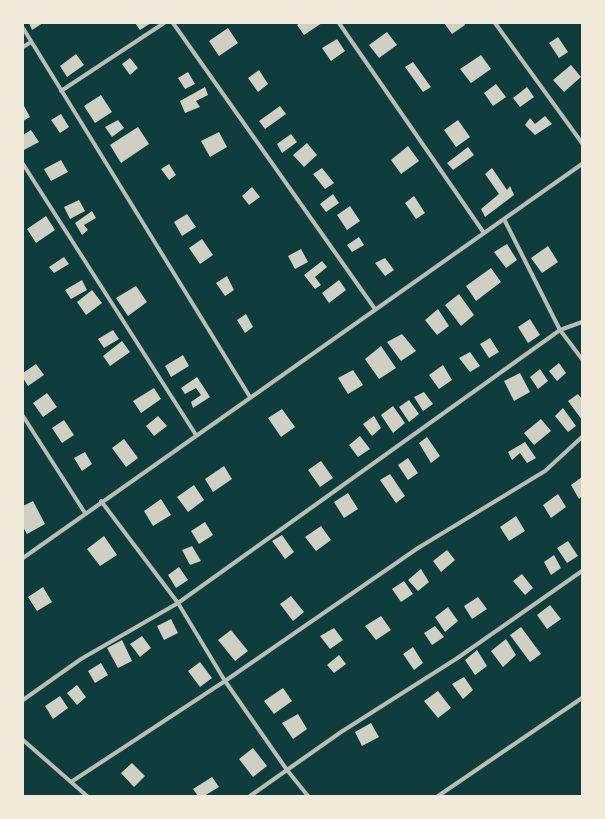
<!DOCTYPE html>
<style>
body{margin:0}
#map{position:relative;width:605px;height:819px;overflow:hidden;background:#0f3d3e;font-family:"Exo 2",sans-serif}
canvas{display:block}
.frame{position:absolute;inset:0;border:24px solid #f1e9da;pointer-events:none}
</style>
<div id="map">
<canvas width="605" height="819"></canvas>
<div class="frame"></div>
</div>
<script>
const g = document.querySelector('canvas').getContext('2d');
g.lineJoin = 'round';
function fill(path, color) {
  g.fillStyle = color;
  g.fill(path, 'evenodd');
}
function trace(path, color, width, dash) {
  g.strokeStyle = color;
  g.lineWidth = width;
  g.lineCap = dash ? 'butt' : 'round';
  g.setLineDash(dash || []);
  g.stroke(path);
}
const building = new Path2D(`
 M29,23h14l-11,7z
 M135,23h16l-11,7z
 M300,23h22l-18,12 -7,-10z
 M444,23h20l1,2 -13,9z
 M228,28l10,15 -19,13 -10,-15z
 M387,32l10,13 -18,13 -10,-13z
 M558,37l10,15 -9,6 -10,-15z
 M337,39l8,12 -14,10 -9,-13z
 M76,54l8,11 -17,12 -7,-11z
 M481,55l10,14 -20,14 -11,-14z
 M130,58l8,10 -8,7 -8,-11z
 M413,62l18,25 -8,5 -18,-25z
 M571,65l10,12 -17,15 -11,-12z
 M259,70l9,14 -10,8 -10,-14z
 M188,72l7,12 -10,5 -7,-11z
 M496,84l10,13 -13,9 -9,-13z
 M205,87l3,8 -12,6 4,6 -15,6 -5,-12z
 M527,87l7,10 -14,10 -7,-9z
 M101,95l11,17 -17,11 -11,-17z
 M23,104l7,13 -7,4z
 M280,106l6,8 -21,15 -6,-8z
 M61,114l8,13 -9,6 -9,-13z
 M545,116l7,8 -17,11 -10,-10 5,-7 5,6z
 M118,120l6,8 -12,9 -7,-10z
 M458,120l12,17 -14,10 -12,-17z
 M138,127l11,17 -28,19 -11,-18z
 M31,130l8,12 -15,8 -1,-15z
 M219,132l8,15 -17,10 -9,-16z
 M291,134l6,8 -15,11 -5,-9z
 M307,143l10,12 -13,12 -11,-12z
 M408,146l11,15 -18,13 -10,-14z
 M468,147l6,8 -21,15 -6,-7z
 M61,160l7,12 -17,9 -7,-12z
 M169,164l7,11 -7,5 -8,-11z
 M322,168l12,15 -9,6 -12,-15z
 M492,168l15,22 3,-4 4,9 -29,22 -4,-8 18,-15 -14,-20z
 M252,187l8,10 -11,8 -7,-9z
 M333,194l6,9 -13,9 -6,-8z
 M414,196l11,17 -9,6 -11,-16z
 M79,200l6,11 -15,8 -6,-12z
 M350,206l10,15 -13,9 -10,-15z
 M92,211l4,7 -12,7 4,5 -6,5 -7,-12z
 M187,214l9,13 -14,9 -8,-14z
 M46,216l9,14 -19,13 -9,-14z
 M359,237l5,8 -12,7 -5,-7z
 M202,239l11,16 -13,9 -11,-16z
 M507,244l10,16 -11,8 -12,-16z
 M548,246l10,16 -16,11 -11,-15z
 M301,249l7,13 -13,7 -7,-13z
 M64,257l5,7 -15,9 -5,-6z
 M385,258l9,12 -9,6 -10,-13z
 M322,261l5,6 -12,10 6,8 -6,4 -11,-14z
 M491,268l10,14 -25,19 -10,-15z
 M227,276l7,14 -9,6 -9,-13z
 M82,280l5,10 -16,9 -6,-9z
 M339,280l7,10 -17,13 -7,-10z
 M136,286l11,16 -19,14 -12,-18z
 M92,290l10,13 -16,12 -9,-13z
 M459,294l15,21 -13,11 -16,-21z
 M438,309l11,17 -12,9 -12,-15z
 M246,314l7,13 -8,6 -8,-13z
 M530,319l10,16 -12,8 -10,-16z
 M113,330l6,9 -15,9 -6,-9z
 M402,334l14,17 -15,10 -14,-19z
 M490,338l9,14 -10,6 -9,-14z
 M122,341l8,11 -20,14 -7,-10z
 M381,346l15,22 -17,11 -14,-20z
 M470,352l10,14 -10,6 -11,-14z
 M183,355l6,11 -18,11 -6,-11z
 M559,363l7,10 -9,8 -8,-10z
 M36,364l8,11 -16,11 -5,-8v-5z
 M443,365l9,15 -13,9 -10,-14z
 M540,369l8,12 -10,8 -8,-12z
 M353,370l10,15 -15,9 -10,-16z
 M520,373l10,19 -16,9 -10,-20z
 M197,377l13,20 -17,11 -2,-6 10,-7 -5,-7 -11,6 -4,-6z
 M154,388l7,11 -20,14 -8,-12z
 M424,392l9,12 -10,7 -9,-14z
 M47,393l10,14 -14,10 -10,-14z
 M578,394l4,5v21l-14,-19z
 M409,400l10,14 -10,8 -10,-15z
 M393,406l12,17 -12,10 -12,-18z
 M563,408l13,18 -8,6 -13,-16z
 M282,409l13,18 -14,10 -13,-19z
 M158,416l9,10 -13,10 -8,-10z
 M374,416l7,12 -9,8 -9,-12z
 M541,419l10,12 -17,14 -10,-12z
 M64,420l10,15 -12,8 -10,-15z
 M360,436l10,13 -12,8 -9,-12z
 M427,437l13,19 -9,7 -12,-20z
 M124,439l14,19 -12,9 -14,-19z
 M525,442l11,16 -9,5 -7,-10 -8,7 -4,-8z
 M85,452l7,12 -10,7 -8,-13z
 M408,458l10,15 -10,7 -10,-15z
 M321,461l12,17 -13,9 -12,-17z
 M224,466l8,13 -19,13 -8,-13z
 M390,474l15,22 -9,7 -16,-23z
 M582,477v19l-3,3 -8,-14z
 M194,485l10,15 -16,12 -11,-15z
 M348,493l10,16 -14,9 -10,-16z
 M558,494l8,13 -15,11 -8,-13z
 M161,499l10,16 -18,11 -9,-15z
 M33,501l12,23 -18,10 -4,-7v-21z
 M516,516l9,15 -16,10 -9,-14z
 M205,522l8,13 -14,9 -8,-13z
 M321,526l10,14 -15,11 -11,-14z
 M282,535l12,17 -9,7 -13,-18z
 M104,536l13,19 -17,11 -13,-17z
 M568,541l10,15 -11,7 -10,-15z
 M192,546l9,15 -11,4 -8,-15z
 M447,550l8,10 -14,12 -8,-11z
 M554,555l7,13 -10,7 -7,-13z
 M179,567l9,13 -12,8 -8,-13z
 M421,569l8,13 -11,9 -10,-11z
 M522,574l11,14 -8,7 -12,-14z
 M404,581l9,13 -12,8 -9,-13z
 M43,587l9,15 -15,9 -9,-14z
 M291,596l13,16 -11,9 -13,-17z
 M478,597l9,12 -15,10 -8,-13z
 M550,605l11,14 -14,10 -10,-14z
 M448,607l10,14 -13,11 -10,-15z
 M381,616l10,14 -15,10 -11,-14z
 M171,619l7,14 -14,7 -7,-14z
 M435,626l9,11 -12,8 -8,-12z
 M521,627l20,27 -11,8 -20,-27z
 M334,628l9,12 -13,9 -10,-13z
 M231,630l17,21 -13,10 -17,-21z
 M142,636l9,12 -11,9 -10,-13z
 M506,639l10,16 -13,12 -12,-16z
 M122,640l10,21 -14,7 -11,-20z
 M413,647l10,16 -9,7 -11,-16z
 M477,650l10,16 -12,9 -10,-15z
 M339,655l7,9 -12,9 -7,-8z
 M200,662l12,16 -12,9 -12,-16z
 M101,663l7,12 -13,8 -7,-12z
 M464,677l9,13 -10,9 -11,-15z
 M77,685l9,12 -9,8 -10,-12z
 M283,688l9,13 -18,13 -10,-13z
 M438,691l13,17 -13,10 -14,-17z
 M60,696l8,12 -15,11 -8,-13z
 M298,714l9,15 -14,10 -11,-16z
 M371,723l8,14 -17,9 -7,-14z
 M253,748l14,18 -14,11 -14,-18z
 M132,763l13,13 -11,11 -13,-14z
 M212,777l7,10 -15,9h-6l-5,-7z`);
const minor = new Path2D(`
 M173,23l202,286
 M339,23l145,210
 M495,23l87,120
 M23,28l227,369
 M23,47l8,-5
 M61,91l103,-68
 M23,164l173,271
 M504,219l56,111 22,29
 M23,416l62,97
 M101,501l77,102 47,78 62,89 21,26
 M23,558l559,-394
 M23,700l58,-41 97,-56 382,-273 22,-8
 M23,740l64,56
 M71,782l154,-101 193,-133 127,-77 37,-34
 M250,796l91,-64 115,-73 126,-88
 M438,796l144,-98`);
fill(building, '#cfcfc3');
trace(minor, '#b8beb3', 4);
</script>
